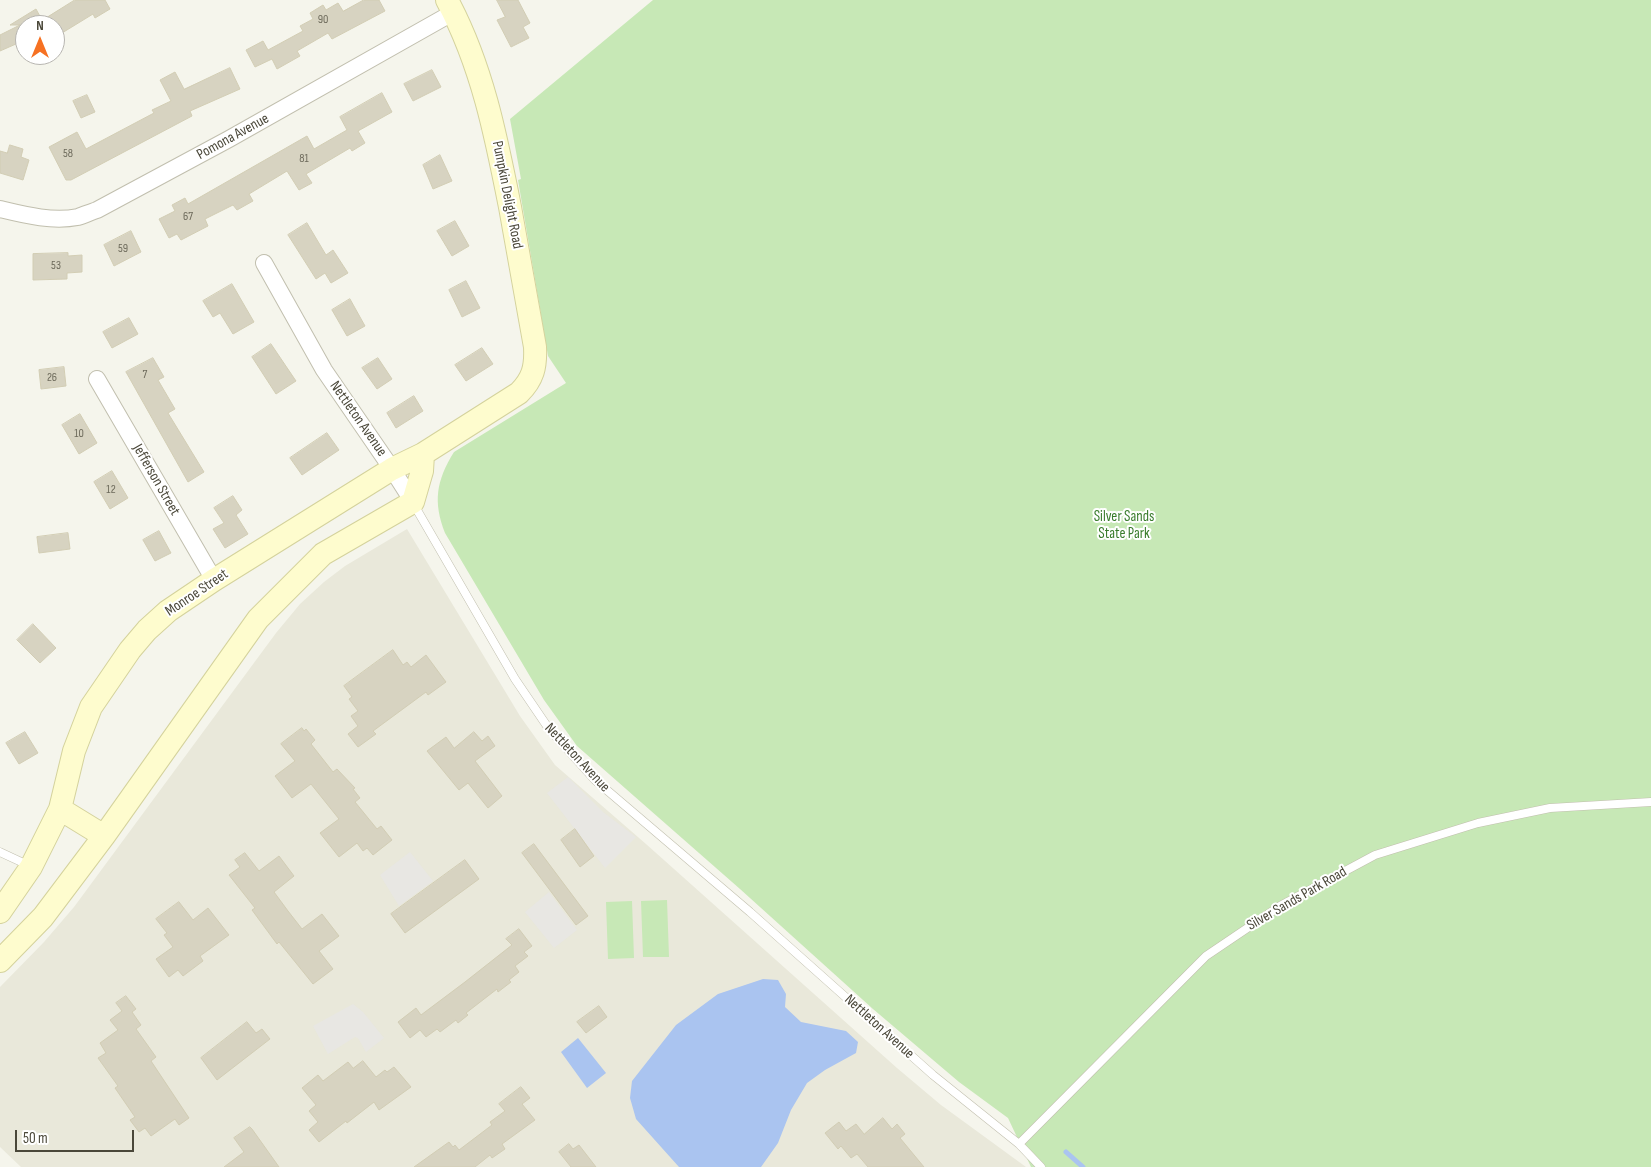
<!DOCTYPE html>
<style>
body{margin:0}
#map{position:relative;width:1651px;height:1167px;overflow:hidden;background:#f5f5ec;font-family:"Sofia Sans Condensed",sans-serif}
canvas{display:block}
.north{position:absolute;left:15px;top:15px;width:50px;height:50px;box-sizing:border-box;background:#fff;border:1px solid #b7b5b0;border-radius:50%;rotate:0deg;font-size:14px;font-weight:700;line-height:20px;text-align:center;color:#4a4739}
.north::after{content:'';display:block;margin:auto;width:18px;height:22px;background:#f67122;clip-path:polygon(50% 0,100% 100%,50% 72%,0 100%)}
.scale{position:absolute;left:15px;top:1130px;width:119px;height:22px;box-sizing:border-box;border:2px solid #4a4739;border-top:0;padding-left:6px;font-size:15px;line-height:18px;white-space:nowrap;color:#4a4739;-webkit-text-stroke:4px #fff;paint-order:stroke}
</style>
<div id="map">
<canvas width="1651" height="1167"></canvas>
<div class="north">N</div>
<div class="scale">50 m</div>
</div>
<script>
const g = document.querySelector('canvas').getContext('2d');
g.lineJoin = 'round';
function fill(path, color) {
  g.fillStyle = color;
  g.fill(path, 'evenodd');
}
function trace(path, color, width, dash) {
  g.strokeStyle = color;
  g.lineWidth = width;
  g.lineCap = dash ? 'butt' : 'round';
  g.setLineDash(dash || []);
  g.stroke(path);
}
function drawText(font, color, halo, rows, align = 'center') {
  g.font = font + ' "Sofia Sans Condensed",sans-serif';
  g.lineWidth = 4;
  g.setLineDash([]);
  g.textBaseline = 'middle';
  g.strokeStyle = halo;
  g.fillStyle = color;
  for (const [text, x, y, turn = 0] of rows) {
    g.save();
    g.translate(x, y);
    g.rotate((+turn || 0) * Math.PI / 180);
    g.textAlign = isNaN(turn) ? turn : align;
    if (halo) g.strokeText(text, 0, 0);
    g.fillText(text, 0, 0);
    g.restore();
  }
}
const residential = new Path2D(`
 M407,529l113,187 35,49 91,79 251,224 44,37 85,62h-1005l-21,-20v-160l44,-45 30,-35 202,-274 24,-29 24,-22 21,-16z`);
const green = new Path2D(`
 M653,0h998v1167h-620l-23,-49 -49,-36 -86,-73 -133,-120 -163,-143 -33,-46 -99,-167c-12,-31 -9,-52 9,-81l112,-69 -18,-27 -30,-176 3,-1 -11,-60z
 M667,900l2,57h-26l-2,-56z
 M632,901l2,57 -26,1 -2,-57z`);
const parking = new Path2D(`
 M568,777l35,35 33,25 -31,31 -58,-75z
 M410,852l23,29 -34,25 -19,-31z
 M549,892l28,38 -23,18 -29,-36z
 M353,1004l10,8 21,26 -18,14 -8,-14 -3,-1 -27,17 -15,-28z`);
const water = new Path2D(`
 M763,979l15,1 8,14 -1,13 16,15 45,9 12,11 -2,11 -31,17 -18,13 -16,27 -13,33 -17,24h-82l-43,-48 -6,-21 2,-17 44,-56 42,-31z
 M578,1038l28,35 -19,15 -26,-36z`);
const stream = new Path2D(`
 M1066,1152l17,15`);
const building = new Path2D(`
 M75,0h30l5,9 -15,9 -2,-4 -31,19 -4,-8h-33v15l-25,11v-16l20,-10h-10l26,-16 6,11z
 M364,0h15l6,11 -53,28 -4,-6 -31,18 3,5 -23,13 -5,-10 -17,8 -9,-17 17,-9 5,9 35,-19 -3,-5 13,-7 -3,-6 13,-8 3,5 12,-7 5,8z
 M497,0h21l12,23 -7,4 6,11 -18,9 -14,-27 8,-3z
 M230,68l10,21 -50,22 2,5 -121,64h-5l-17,-33 28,-15 9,17 68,-36 -2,-3 19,-9 -11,-21 15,-8 9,17z
 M432,70l9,17 -28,14 -9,-17z
 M382,93l10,19 -34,19 7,12 -13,8 -2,-3 -44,26 6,9 -13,7 -12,-19 -38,23 4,7 -16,9 -4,-5 -28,14 3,7 -27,14 -4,-6 -8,4 -10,-19 16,-8 -3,-6 13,-7 3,6 119,-68 7,13 33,-19 -7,-13z
 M87,95l8,17 -14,6 -8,-17z
 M10,145l13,4 -2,8 8,3 -6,20 -23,-7v-22l7,2z
 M440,155l12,26 -19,8 -10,-24z
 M455,221l14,25 -17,10 -15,-25z
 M307,223l19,32 7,-5 15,23 -17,10 -6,-10 -9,6 -28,-44z
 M131,231l10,21 -27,14 -10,-21z
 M68,253v3l14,-1v17l-15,1v6l-34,1v-26z
 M466,281l14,27 -18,9 -13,-27z
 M232,284l22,38 -21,12 -13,-21 -7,4 -10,-16z
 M350,299l15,27 -18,10 -15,-26z
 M129,318l9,16 -26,14 -9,-16z
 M271,344l25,37 -20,13 -24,-37z
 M482,348l11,16 -27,17 -11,-16z
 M153,358l11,19 -6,3 17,29 -7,4 36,59 -16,10 -62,-110z
 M378,358l14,21 -15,10 -15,-21z
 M64,367l2,19 -25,3 -2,-19z
 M414,396l9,15 -27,17 -9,-15z
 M80,414l17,29 -18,11 -17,-29z
 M327,433l12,17 -37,25 -12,-17z
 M112,471l16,27 -18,11 -16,-27z
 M233,496l9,14 -6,5 12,19 -23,14 -12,-19 11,-6 -10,-15z
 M159,531l12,22 -16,8 -12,-21z
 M68,533l2,16 -31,4 -2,-16z
 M33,624l23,24 -16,15 -23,-23z
 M393,650l10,15 4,-3 4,5 15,-12 20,27 -18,13 -2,-3 -53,39 3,3 -18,13 -10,-13 10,-8 -7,-10 7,-5 -9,-12 3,-2 -8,-11z
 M302,728l2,3 2,-2 9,11 -4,4 22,28 4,-3 18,19 -2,1 7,9 -5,4 22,27 4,-3 11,14 -19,15 -6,-7 -4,3 -6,-8 -18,14 -19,-24 19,-14 -28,-35 -19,14 -17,-22 20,-15 -14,-17z
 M25,732l13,21 -19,11 -13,-21z
 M474,732l8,9 6,-5 7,10 -20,15 27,35 -14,12 -20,-25 -9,7 -32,-39 19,-14 8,11z
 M575,829l19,27 -14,11 -19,-27z
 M534,844l54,72 -12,9 -54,-72z
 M245,853l14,18 20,-15 15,20 -20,16 14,19 14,18 20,-15 17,22 -20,15 14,18 -20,15 -34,-42 -2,2 -25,-34 3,-2 -26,-33 11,-8 -5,-7z
 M465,860l14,19 -74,54 -14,-19z
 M179,902l14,18 15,-12 21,27 -29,21 3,5 -20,15 -5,-6 -9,7 -13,-18 17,-12 -9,-12 3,-2 -11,-14z
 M519,929l13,17 -8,6 4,4 -13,10 4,6 -10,8 2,2 -13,10 -1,-3 -31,24 2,2 -10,8 -2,-3 -16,12 -3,-3 -11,8 -6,-7 -10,8 -12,-16 18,-14 5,7 44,-33 47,-37 -6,-6z
 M126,996l10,13 -4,3 9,13 -5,4 20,28 -5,4 38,57 -10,7 -4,-6 -24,17 -6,-8 -6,4 -9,-12 5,-3 -20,-29 3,-2 -20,-28 8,-5 -6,-10 18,-13 -8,-10 12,-9 -6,-8z
 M599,1006l8,11 -21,16 -9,-11z
 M247,1022l9,11 6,-4 8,10 -53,41 -16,-22z
 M363,1061l13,16 9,-7 2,2 7,-5 17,20 -32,23 -5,-8 -27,21 -1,-2 -27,21 -10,-12 9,-8 -9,-11 7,-6 -14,-17 16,-13 5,6 25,-19 5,6z
 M521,1087l9,11 -8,6 13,16 -33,24 3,5 -13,9 -2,-3 -15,12h-61l35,-25 4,5 2,-2 4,5 33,-25 -2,-3 15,-11 -6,-7z
 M883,1118l9,11 5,-5 8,10 -5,4 24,29h-56l-11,-13 -6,4 -10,-12 -3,3 -13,-16 14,-11 7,9 10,-7 8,10z
 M250,1127l2,2 27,38h-55l20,-15 -10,-14z
 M569,1144l4,5 6,-4 17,22h-25l-12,-15z`);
const lane = new Path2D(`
 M413,503l102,176 34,50 46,51 155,132 183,163 86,69 22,23
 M0,852l30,14
 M1019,1144l187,-188 74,-50 95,-51 103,-32 72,-15 101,-6`);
const street = new Path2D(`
 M0,209c25,6 52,13 78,8 6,-2 13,-5 19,-7l132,-71 225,-127
 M264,263l60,107 68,99 21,33
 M97,379l117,201`);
const secondary = new Path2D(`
 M60,809l44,27
 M0,912l31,-45 29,-58 14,-58 17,-44 39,-57 17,-20 21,-19 46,-31 178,-111 31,-15 96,-61c14,-14 17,-26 16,-46 -8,-47 -17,-93 -25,-140 -14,-71 -28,-142 -63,-207
 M0,961l43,-44 61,-81 154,-217 65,-65 90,-52 9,-31 1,-17`);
const numberNames = [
 ["90",323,20],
 ["58",68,154],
 ["81",304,159],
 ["67",188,217],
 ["59",123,249],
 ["53",56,266],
 ["7",145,375],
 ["26",52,378],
 ["10",79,434],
 ["12",111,490]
];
const streetNames = [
 ["Pomona Avenue",233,137,-29],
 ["Pumpkin Delight Road",507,195,79],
 ["Nettleton Avenue",358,419,55],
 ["Jefferson Street",156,480,60],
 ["Monroe Street",197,593,-34],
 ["Nettleton Avenue",577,758,47],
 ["Silver Sands Park Road",1297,899,-30],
 ["Nettleton Avenue",879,1027,42]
];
const parkNames = [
 ["Silver Sands",1124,517],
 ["State Park",1124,534]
];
fill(residential, '#e9e8da');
fill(green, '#c7e8b6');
fill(parking, '#e8e7e3');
fill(water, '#aac4f0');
trace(stream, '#aac4f0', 5);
fill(building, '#d7d3c1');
trace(building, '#d2cdb4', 1);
trace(lane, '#c1bfae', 9);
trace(street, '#c1bfae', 18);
trace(secondary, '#d4d29c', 24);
trace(lane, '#fff', 8);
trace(street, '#fff', 16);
trace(secondary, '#fefcce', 22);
drawText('12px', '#6d6a5b', null, numberNames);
drawText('15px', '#4a4739', '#fff', streetNames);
drawText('15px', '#397c2c', '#fff', parkNames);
</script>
